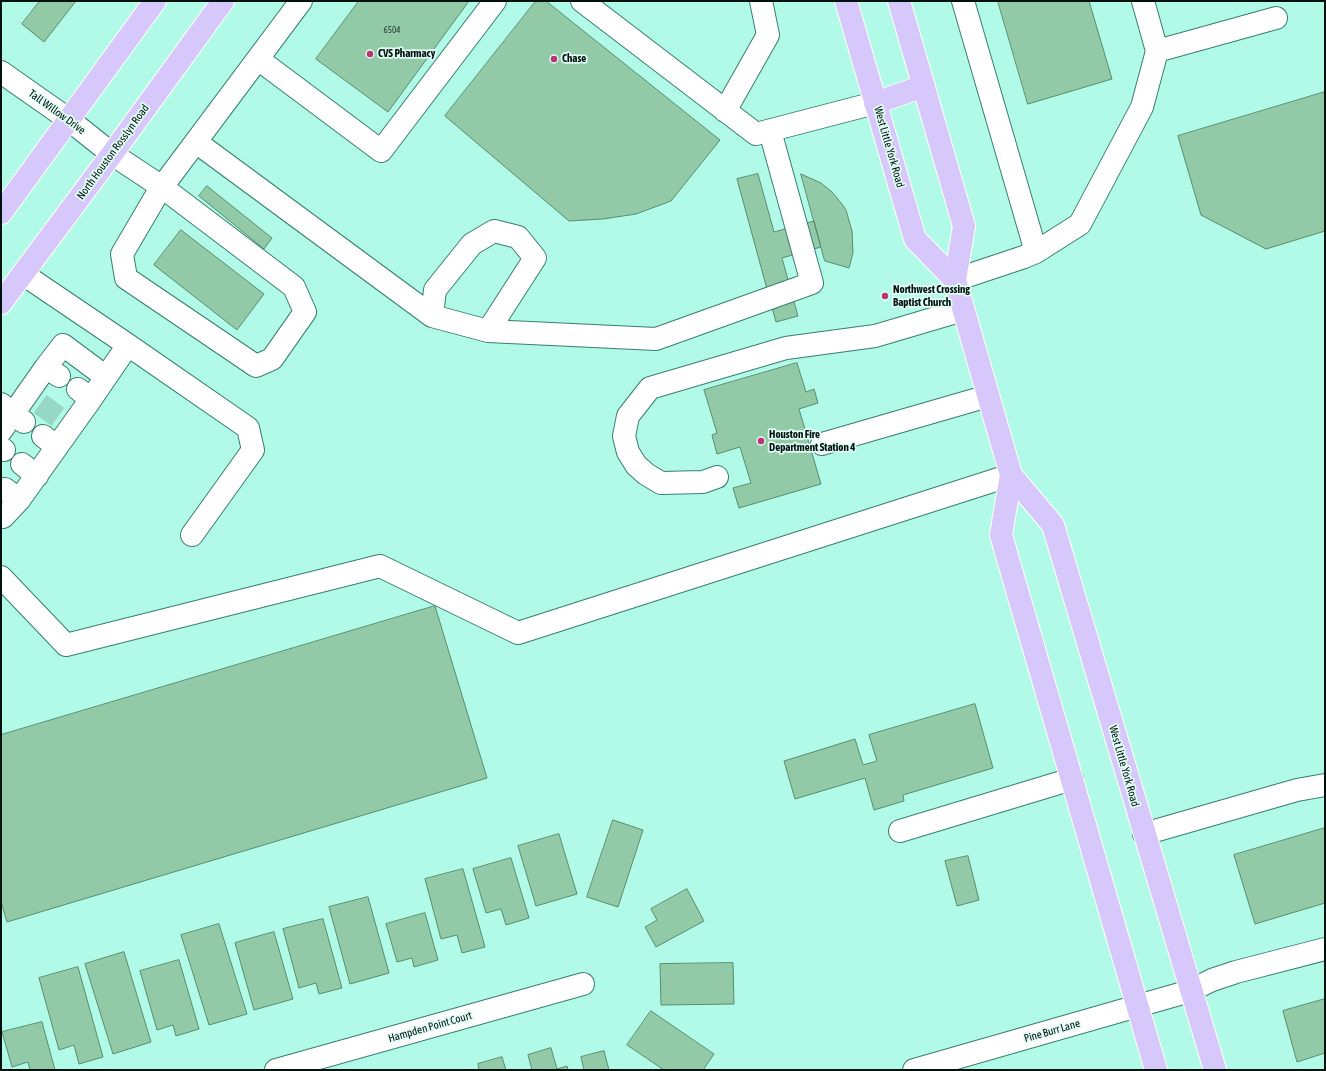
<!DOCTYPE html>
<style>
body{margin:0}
#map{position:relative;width:1326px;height:1071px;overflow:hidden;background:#b1fae7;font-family:"Asap Condensed",sans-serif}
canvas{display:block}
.frame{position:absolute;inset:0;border:2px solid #00120e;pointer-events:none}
</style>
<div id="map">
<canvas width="1326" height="1071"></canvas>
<div class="frame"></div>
</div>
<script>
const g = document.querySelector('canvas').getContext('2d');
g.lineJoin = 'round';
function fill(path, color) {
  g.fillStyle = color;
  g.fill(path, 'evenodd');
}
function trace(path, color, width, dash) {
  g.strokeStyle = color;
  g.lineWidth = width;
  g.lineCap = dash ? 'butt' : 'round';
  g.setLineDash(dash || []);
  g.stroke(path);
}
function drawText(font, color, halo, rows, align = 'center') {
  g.font = font + ' "Asap Condensed",sans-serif';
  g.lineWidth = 3.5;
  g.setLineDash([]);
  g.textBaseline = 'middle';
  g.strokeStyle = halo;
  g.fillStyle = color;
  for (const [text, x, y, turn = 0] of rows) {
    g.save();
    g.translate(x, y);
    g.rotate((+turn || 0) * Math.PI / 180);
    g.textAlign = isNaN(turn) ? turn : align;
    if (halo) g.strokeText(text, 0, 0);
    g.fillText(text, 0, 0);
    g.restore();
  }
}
const building = new Path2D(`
 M40,1h36l-32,41 -22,-18z
 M359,1h110l-81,111 -72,-53z
 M536,1h10l174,139 -49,61 -35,13 -33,5 -34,2 -124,-105z
 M998,1h91l23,78 -84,25z
 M1325,92v139l-59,18 -65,-34 -23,-79z
 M758,174l16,58 40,-11 7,26 -39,11 16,58 -22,6 -39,-143z
 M801,174l20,9 11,9 10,12 4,6 6,21 1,22 -4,15 -24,-7z
 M207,186l65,52 -8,11 -65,-53z
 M181,230l83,64 -27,36 -83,-65z
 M797,363l9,29 8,-3 4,14 -19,6 22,75 -82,24 -6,-20 18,-5 -11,-36 -23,7 -5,-19 5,-2 -13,-43z
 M435,606l52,172 -480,144 -6,-20v-167z
 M975,704l18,64 -90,27 1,6 -30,9 -9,-32 -70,21 -11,-38 71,-22 8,26 14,-4 -8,-26z
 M613,820l30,10 -25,77 -31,-10z
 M1325,828v75l-70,21 -21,-69z
 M559,834l18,60 -41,12 -18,-60z
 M968,856l11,44 -22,6 -12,-45z
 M511,858l18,60 -23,7 -5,-16 -15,4 -13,-44z
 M463,869l22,78 -23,6 -5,-18 -16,4 -16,-60z
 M687,889l17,32 -48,26 -11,-20 12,-7 -6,-11z
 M368,897l21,76 -39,11 -21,-77z
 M425,913l13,47 -24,7 -2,-9 -15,4 -11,-38z
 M323,919l19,69 -23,6 -3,-11 -17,5 -16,-59z
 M219,924l28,90 -38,11 -28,-90z
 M274,932l19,67 -39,11 -19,-67z
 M124,952l27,90 -38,12 -28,-90z
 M179,960l20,69 -23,7 -3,-11 -16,5 -17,-59z
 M733,963l1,41 -73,1 -1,-41z
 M78,967l25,90 -24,7 -5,-19 -15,5 -20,-72z
 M1325,999v54l-28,9 -14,-51z
 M651,1011l63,43 -11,16h-39l-37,-25z
 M42,1022l13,48h-25l-2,-8 -16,5 -10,-35z
 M551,1048l6,21 10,-3 1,4h-36l-4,-15z
 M604,1051l5,19h-25l-3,-13z
 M502,1057l4,13h-27l-1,-6z`);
const minorTunnel = new Path2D(`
 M40,404l18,13`);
const minor = new Path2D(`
 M582,1l174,133 119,-31
 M963,1l73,251
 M1157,51l119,-33
 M258,59l123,92 114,-150
 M1,72l67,47 44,35 50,33 132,100 11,25 -33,47 -16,7 -130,-88 -4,-24 34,-58 6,-9 139,-186
 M725,111l43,-76 -7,-34
 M196,142l236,174 56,15 47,-73 -17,-21 -24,-6 -22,13 -37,46 -3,26
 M23,274l105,71 120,83 5,22 -61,85
 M955,280l69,-23 12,-5 44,-28 62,-117 15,-56 -14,-50
 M488,331l168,8 156,-56 -42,-152
 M46,367l17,-22 43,32 -15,22
 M106,377l22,-32
 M1,404l12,10 -12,17
 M24,422l-11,-8 33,-47 13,9
 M43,436l14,11
 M822,444l166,-48
 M1,448l3,2
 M22,464l15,12
 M717,477l-14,5 -42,1 -15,-9 -10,-9 -8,-13 -4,-16 4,-20 22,-28 136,-40 89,-12 88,-26
 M5,489l14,11 72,-101 -13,-10
 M1,517h2l16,-17
 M1,577l65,68 314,-79 138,67 493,-158
 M900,831l172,-52
 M1144,834l153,-44 28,-5
 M276,1070l307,-86
 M914,1070l276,-79 22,-11 24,-8 89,-23`);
const major = new Path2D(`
 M846,1l69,238 40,41
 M899,1l65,225 -9,54 56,195 42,50 162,545
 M875,103l49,-17
 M1,213l154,-212
 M1,303l111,-149 111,-153
 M1011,475l-10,60 155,535`);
const markers = [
 [370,54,4,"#ba3372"],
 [554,59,4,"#ba3372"],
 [885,296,4,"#ba3372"],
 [761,441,4,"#ba3372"]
];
const numberNames = [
 ["6504",392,30]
];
const poiNames = [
 ["CVS Pharmacy",378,54],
 ["Chase",562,59],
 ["Northwest Crossing",893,290],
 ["Baptist Church",893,303],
 ["Houston Fire",769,435],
 ["Department Station 4",769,448]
];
const streetNames = [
 ["Tall Willow Drive",57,112,36],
 ["West Little York Road",889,147,74],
 ["North Houston Rosslyn Road",113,152,-54],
 ["West Little York Road",1124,766,74],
 ["Hampden Point Court",430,1027,-16],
 ["Pine Burr Lane",1052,1031,-16]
];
fill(building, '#92caa7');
trace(building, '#588d6d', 1);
trace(minorTunnel, '#96d7c6', 22, [22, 11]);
trace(minor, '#377f6f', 24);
trace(major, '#fff', 24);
trace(minor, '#fff', 22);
trace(major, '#d7c8fc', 22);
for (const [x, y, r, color] of markers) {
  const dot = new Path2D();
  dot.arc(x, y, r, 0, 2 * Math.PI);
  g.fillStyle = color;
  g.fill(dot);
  trace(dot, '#e1fdf5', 1.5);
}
drawText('9px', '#244034', null, numberNames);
drawText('bold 11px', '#00120e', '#e1fdf5', poiNames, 'left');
drawText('11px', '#00120e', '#e1fdf5', streetNames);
</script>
